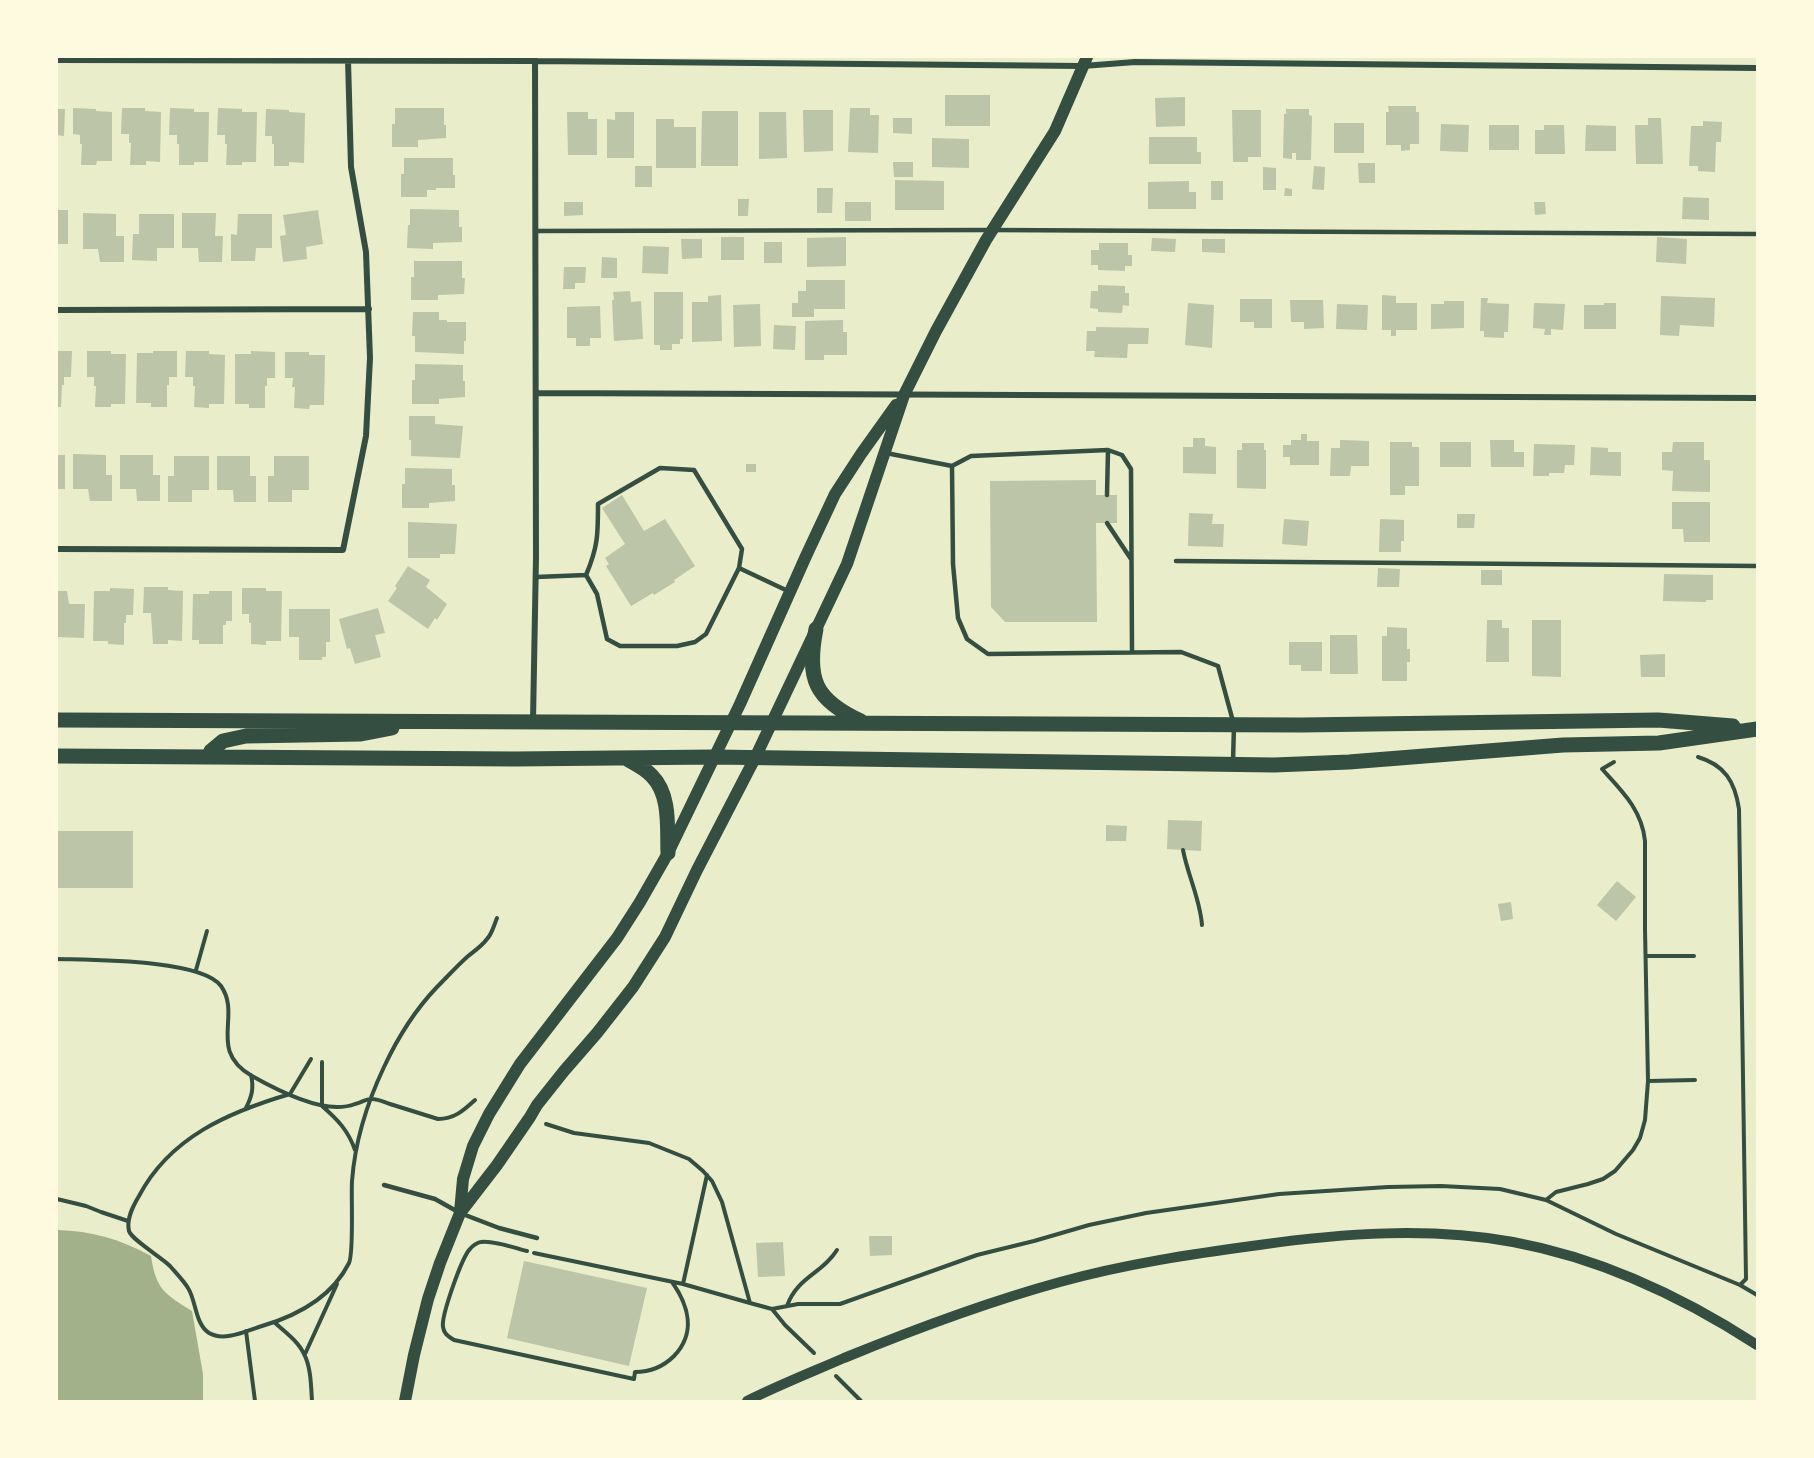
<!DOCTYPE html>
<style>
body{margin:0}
#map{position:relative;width:1814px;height:1458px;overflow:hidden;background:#e9edc9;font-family:Mulish,sans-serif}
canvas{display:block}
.frame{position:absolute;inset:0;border:58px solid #fefae0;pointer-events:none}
</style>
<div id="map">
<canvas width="1814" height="1458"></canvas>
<div class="frame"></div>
</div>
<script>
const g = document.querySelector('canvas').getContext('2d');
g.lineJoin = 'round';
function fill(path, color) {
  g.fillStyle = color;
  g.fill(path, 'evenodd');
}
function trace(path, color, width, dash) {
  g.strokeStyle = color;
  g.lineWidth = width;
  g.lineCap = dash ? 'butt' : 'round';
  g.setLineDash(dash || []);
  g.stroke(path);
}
const water = new Path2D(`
 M57,1230c35,1 63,9 94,26 5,34 14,38 41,55l11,63v27h-146z`);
const building = new Path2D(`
 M945,95h45v31h-45z
 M1185,97v29l-29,1 -1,-29z
 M1388,106h28v6h3v32h-9v6l-9,1v-6h-15v-33h3z
 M73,108l23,1v2l16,1v49h-15l-1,4h-15l1,-21h-2v-9l-7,-1z
 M122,108h23v3l16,1 -1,50 -14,-1v4h-16l1,-22h-2v-9h-8z
 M170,108l24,1v3h15l-1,50h-14v3h-15v-21h-2v-9h-8z
 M218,108l24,1v3h15l-1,50h-14v3h-16l1,-21h-2v-9h-8z
 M395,108h49v17h2v13l-28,2v7h-26v-23h3z
 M850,108h20v7h9l-1,38 -30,-1z
 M57,109h8l-1,27 -7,-1z
 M266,109l23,1v2l16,1 -1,50 -15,-1v4h-15v-22h-2v-8h-7z
 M1286,109h23v6l3,1 -1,44h-15v-7h-4v6l-9,-1 1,-44h2z
 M803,110h30v41l-29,1z
 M1232,110h29v47h-13v5h-15z
 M702,111h36v55h-37z
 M567,112h21v7h9v36h-29z
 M615,112h19v46h-27v-39l8,1z
 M759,112h27l1,46 -28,1z
 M893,118h19v16l-19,-1z
 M1648,118h13l2,46h-27l-1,-39h13z
 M656,119h18v8h22v41h-40z
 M1703,121l19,1 -1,20h-5l-1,30 -17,-1v-5h-9l2,-40h12z
 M1334,123h30v30h-30z
 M1441,124l28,1 -1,27 -28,-1z
 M1489,125h30v25h-30z
 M1544,125h20l1,29h-30v-24h9z
 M1586,125l30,1v25h-31z
 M1149,137h48v15h4v12h-52z
 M932,138l37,1v29l-37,-1z
 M404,158h49v17h2v13h-19v2h-9v7h-26v-23h3z
 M893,162h20v15h-19z
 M1358,163h17v20h-16z
 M635,166h17v21h-17z
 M1314,166l11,1 -1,23 -12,-1z
 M1263,167l13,1v22h-13z
 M895,180l49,1v29h-49z
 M1189,181v11h7v17h-48v-27z
 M1211,181h12v19h-12z
 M817,188h16l-1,25h-15z
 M1285,188l7,1v7h-8z
 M1683,197l26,1v22l-27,-1z
 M738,199h11l-1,17h-10z
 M564,202h19v13l-19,1z
 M845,202h26v19h-26z
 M1534,202h11l1,12 -11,1z
 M410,209l49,1v17h3v15l-29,1v6l-26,-1 1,-23h2z
 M57,210h11v34h-11z
 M318,210l5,34 -17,3 1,12 -24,3 -3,-26 6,-1 -3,-20z
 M83,213l33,1v22h8v26h-24l-2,-13h-15z
 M182,213h34l-1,23h8l-1,26h-23l-1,-14h-16z
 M139,214h35v34h-17v13l-25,-1 1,-26h6z
 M238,214h34v34h-16l-1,13h-24v-27l6,1z
 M721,237h23v23h-23z
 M846,237v29l-39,1v-29z
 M1657,237l30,2 -1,25 -30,-2z
 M1152,238l24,1 -1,13 -24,-1z
 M681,239h21v19l-20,1z
 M1202,239h23v14l-23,-1z
 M764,242h18v21h-18z
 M1099,243h29v12h4v11h-7v5l-27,-1v-5h-7v-15h8z
 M643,246l26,1 -1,27 -26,-1z
 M602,257l15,1v20h-16z
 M414,261h48v17h3l-1,16 -26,1v5h-27v-23h3z
 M564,267h22l-1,16h-10v6h-12z
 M806,280h39v29h-31v8h-22v-14h6v-12h8z
 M1098,285l27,1v7h4v13l-6,-1 -1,8 -24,-1v-3l-8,-1 1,-17h7z
 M630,291l1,11 10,-1 2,38 -29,2 -2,-41h2l-1,-8z
 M654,292h29v47h-3v5h-8v6h-12v-5h-6z
 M721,295l1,46 -30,1v-40h16v-6z
 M1382,295l14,1v7h21v27h-21v6h-5v-6h-9z
 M1661,296l54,2 -1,29 -34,-2 -1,11 -19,-1z
 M1481,298h7l-1,5 22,1 -1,28h-4v6l-20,-1v-6h-4z
 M1240,299h32v29h-18v-6h-14z
 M1290,300h33l1,28 -20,1v-7h-13z
 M1444,301h20v27l-33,1v-25h13z
 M1188,303l26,2 -2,43 -27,-3z
 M1534,303l31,1 -2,26 -12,-1v6h-7l1,-6 -12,-1z
 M1604,303h12v26h-32v-24h20z
 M760,304l1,42 -27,1 -1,-42z
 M1337,304l31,1 -1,25 -31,-1z
 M600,306l1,32h-11v8h-14v-8h-9v-31z
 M413,312h26v8h8v2h19v19h-2v13l-49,-2v-16h-3z
 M843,320v12h4v23h-23v5h-19v-39z
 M774,325l22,1 -1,24 -22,-1z
 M1096,327l53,1 -1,16h-20l-1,14 -33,-1 1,-6h-9l1,-20h9z
 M57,351h15l-1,26h-7v8h-2l-1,22h-4z
 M87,351h24v3h15l-1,50h-14v3h-16l1,-21h-2v-9h-7z
 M153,351h24v26h-8v8h-2v22h-16v-4h-15l1,-50h16z
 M186,351h23v3l16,1 -1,49h-15v4l-15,-1 1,-21h-2v-9h-8z
 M251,351l24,1v26h-8v8h-2v22h-16v-4h-14v-50h16z
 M285,352h24v3h16l-1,50h-14l-1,4 -15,-1 1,-21h-3l1,-9h-8z
 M415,364l48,1v16h2v16l-26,2v5h-27v-24h3z
 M409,416h26v8l28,2 -3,32 -49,-2v-16h-2z
 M1301,434h6v7h12v24h-29v-8h-7v-12h8v-5h10z
 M1193,438h12v8l11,1v27l-33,-1v-26h10z
 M1340,440l29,1v25h-18l-1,10h-20l1,-28h9z
 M1490,440h24v12h10v15h-33z
 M1390,442h22v5h7v39h-14v9h-15z
 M1440,442h31v25h-31z
 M1673,442h31v18h6v32l-38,-1 1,-20 -11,-1v-18h10z
 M1242,443h22v7h2v39l-29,-1v-38h5z
 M1534,444l41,1 -1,20h-9l-1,8h-15v3h-16z
 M1591,447l17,1v4h13v24l-31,-1z
 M73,454l33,1v20h6v26h-22l-2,-12h-15z
 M57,455h8v34h-8z
 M120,455h33v20h7v26h-23l-1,-12h-16z
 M174,456h35v34h-17v12h-24v-26h6z
 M217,456h33v20h6v26h-22l-1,-12h-16z
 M274,456h35v34h-17v12h-24v-26h6z
 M746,464h10v8h-10z
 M405,468l47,1v16h3v16l-26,2v5h-27v-24h3z
 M1096,480v15h21v28h-21l1,99h-92l-14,-15 -1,-126z
 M622,495l22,36 21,-12 30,47 -21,14 1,2 -21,13 -1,-2 -22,13 -25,-40 3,-2 -4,-6 20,-14 -23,-36z
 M1672,502h38v40h-26l-1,-13h-11z
 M1189,513l24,1 -1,10h12l-1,23 -35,-1z
 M1457,514h18l-1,14h-17z
 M1284,519l25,2 -2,25 -25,-2z
 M1380,519l24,1v21h-3v11h-22z
 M408,522l49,2 -2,30h-15v4h-32z
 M408,566l22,14 -4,7 21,17 -10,16 -2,-2 -7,11 -40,-28 9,-13 -2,-2z
 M1378,568l22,1 -1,18h-22z
 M1481,570h21v15h-21z
 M1664,574l49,1v25h-7v2l-43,-1z
 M144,587h24v3l15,1 -1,50 -14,-1v4h-15l-2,-31h-8z
 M110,588l24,1 -1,26h-7v8h-2v22l-16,-1v-3h-15l1,-50h16z
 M242,588h24v3h16l-1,50h-15v4l-15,-1v-21h-2v-9h-7z
 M57,591h10l2,13h16l-1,34 -27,-1z
 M209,591h23v30h-6v4h-3v19h-24v-4h-7l1,-46h16z
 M378,608l7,25 -10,2 6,22 -26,7 -5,-16 -3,1 -8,-30z
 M289,609h41v33h-4v15h-4v3h-23v-23h-10z
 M1487,620h15v8h7v34h-23z
 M1532,620h29v57l-29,-1z
 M1387,627l20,1v21h3v13h-3v19h-25v-45h5z
 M1330,635h27l1,39h-28z
 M1289,642h33v29h-21v-6h-12z
 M1665,654v23h-24l-1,-22z
 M1168,820l34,1 -1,30 -34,-2z
 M1106,825l21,1 -1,15h-20z
 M57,831h76v57h-76z
 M1617,881l19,16 -20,24 -19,-16z
 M1511,902l2,17 -12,2 -3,-17z
 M869,1236h23v19l-22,1z
 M783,1242l2,34 -27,1 -2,-34z
 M524,1261l123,27 -18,78 -122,-28z`);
const path = new Path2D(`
 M1698,757c27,8 37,25 41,52l7,470 -6,6
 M1183,850c5,26 17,49 19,75
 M1646,956h48
 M57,959c33,1 145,0 164,27 21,30 -14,64 31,90 23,13 59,31 85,31 6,0 13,-1 18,-3 6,-1 12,-6 17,-5 6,0 12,3 18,5 16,5 32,10 48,15 16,0 25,-8 37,-19
 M196,970l11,-39
 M311,1059l-21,35c-61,18 -120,43 -151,102 -6,10 -13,23 -10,35 3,9 32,26 41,35 6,7 13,14 18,22 8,12 7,36 21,45 15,9 37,-2 53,-7 34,-10 70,-29 87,-63 5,-10 2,-66 3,-82 3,-40 15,-78 32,-114 14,-30 31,-57 53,-80 10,-10 19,-20 30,-30 6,-5 15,-11 20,-18 5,-5 7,-14 10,-21
 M322,1062v44c15,13 26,24 33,44
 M1648,1081l47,-1
 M246,1108c6,-12 8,-20 5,-33
 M546,1124l28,9 75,10 40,16 14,12 9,10 10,21 28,101 22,6 26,-5h42l137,-49 57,-14 55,-16 57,-12 133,-19 109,-7 53,-1 59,3 46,11 70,34 124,51 17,10
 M57,1199l29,7 15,6 27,9
 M1546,1200l10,-8 32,-8 15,-5 12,-8 18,-21 7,-12 5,-18 3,-39 -3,-152v-88c-3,-31 -23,-50 -43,-72l12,-7
 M527,1251c-12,-3 -34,-11 -46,-9 -3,0 -9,4 -11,7 -8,8 -29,67 -27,78 1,7 5,9 11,13l180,39 1,-7c16,0 28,-5 39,-16 22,-23 15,-50 -2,-74
 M534,1253l149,31 67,19
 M683,1284l24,-109
 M787,1306c10,-29 35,-32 50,-56
 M772,1309l13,16 29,28
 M274,1322c10,9 24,19 30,32 7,13 7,32 8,47
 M246,1331l9,70
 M305,1354l32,-70
 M836,1376l25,25`);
const service = new Path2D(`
 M536,231l456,-1 765,4
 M886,453l66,13 1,98 5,54 9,21 21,15 193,-2 37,14 16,59 -1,37
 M952,466l19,-10 137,-6 14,5 9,14 1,183
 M1107,495l1,-45
 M1107,523l24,36
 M1176,561l581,5
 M586,575c12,-28 12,-41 12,-71l62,-36 34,2 48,79 -3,19
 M536,577l50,-2 11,19 10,45 13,7h57l18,-4 11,-8 33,-66 51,24
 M384,1185l51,14 25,14 39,15 38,10`);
const minor = new Path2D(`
 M57,60l478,1 548,5 52,-4 622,6
 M57,310l312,-1
 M536,393l1221,5
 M57,549l286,1 23,-114 4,-78 -4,-106 -15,-85 -3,-107
 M533,721l3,-164 -1,-497`);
const tertiary = new Path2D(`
 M747,1401c32,-16 65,-29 97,-43 71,-29 143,-56 216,-76 65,-18 132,-28 199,-37 84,-12 170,-18 254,-3 87,16 170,55 244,103`);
const secondary = new Path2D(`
 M460,1212l3,-33 10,-33 16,-32 31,-50 97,-126 23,-36 28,-49 72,-149 66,-148 29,-62 26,-40 35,-49
 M405,1401l9,-46 14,-56 12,-36 20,-50 37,-48 33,-48 7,-12 27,-34 33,-38 36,-46 32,-50 32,-67 58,-112 92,-194 57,-169 32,-64 50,-91 69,-109 32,-74`);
const primary = new Path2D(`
 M816,629c-10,50 -1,71 45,92
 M57,720l1245,5 356,-5 75,6
 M57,756l458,3 199,-2 560,8 75,-3 214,-17 96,-2 98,-14
 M208,757l3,-6 12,-10 23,-5 115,-2 31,-6
 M625,758c9,5 20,10 27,18 19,19 15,53 16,77`);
fill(water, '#a3b18a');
fill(building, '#bcc5a7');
trace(path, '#344e41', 4);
trace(service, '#344e41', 4.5);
trace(minor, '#344e41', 6);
trace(tertiary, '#344e41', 10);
trace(secondary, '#344e41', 12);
trace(primary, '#344e41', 15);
</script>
